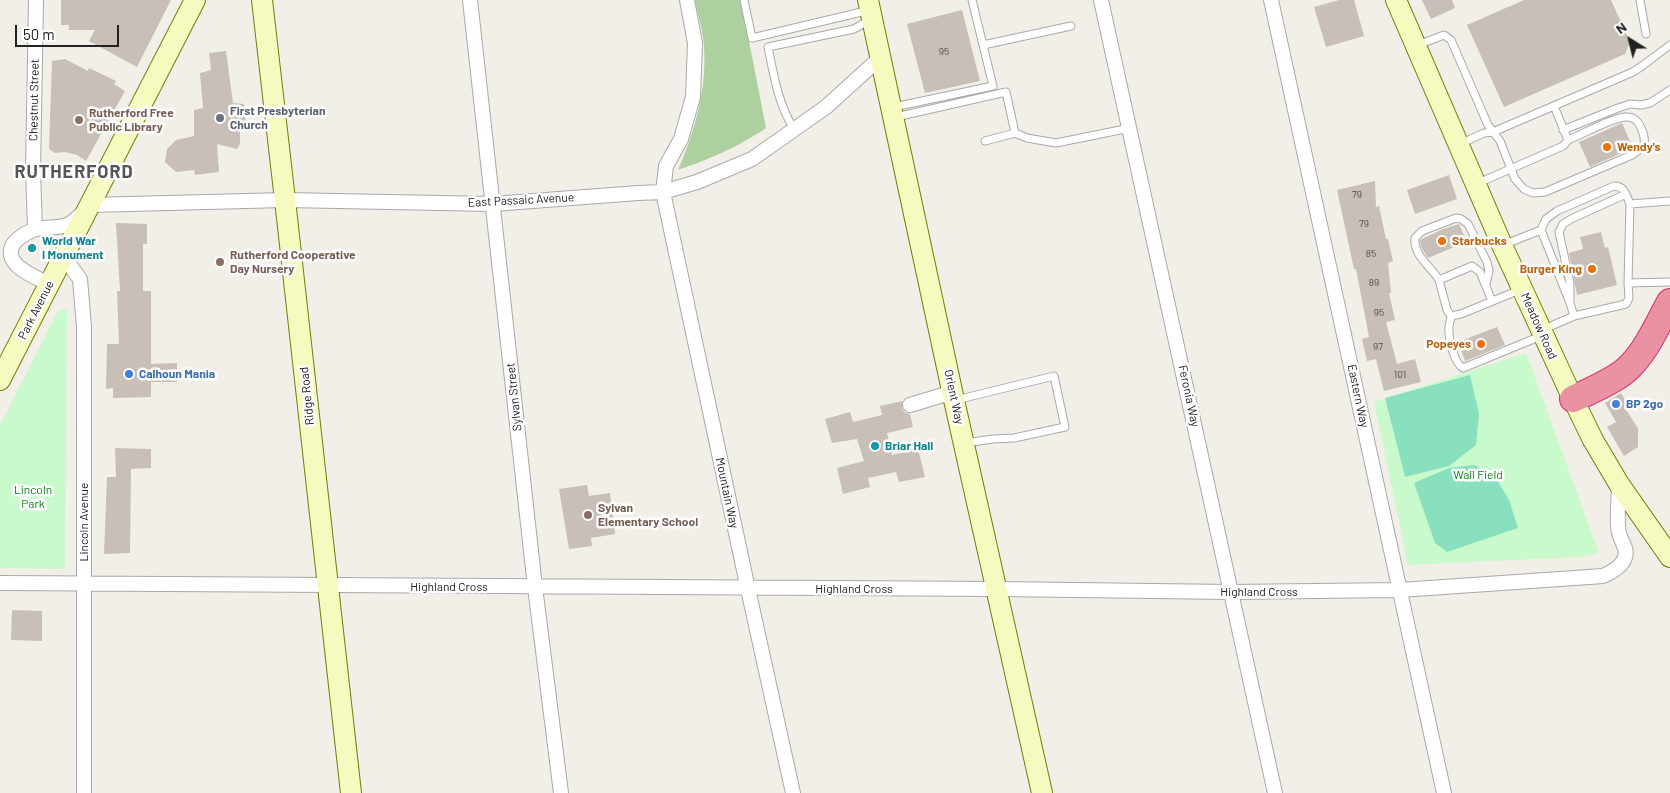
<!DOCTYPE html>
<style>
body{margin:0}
#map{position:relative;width:1670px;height:793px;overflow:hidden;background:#f2efe9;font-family:Barlow,sans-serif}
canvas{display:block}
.north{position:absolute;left:1605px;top:15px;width:50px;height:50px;-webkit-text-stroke:4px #fff;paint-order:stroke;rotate:324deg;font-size:14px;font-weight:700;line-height:20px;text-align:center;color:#222}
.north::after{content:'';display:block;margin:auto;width:18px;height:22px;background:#222;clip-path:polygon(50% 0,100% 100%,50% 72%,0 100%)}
.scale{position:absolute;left:15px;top:25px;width:104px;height:22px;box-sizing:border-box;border:2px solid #222;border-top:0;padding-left:6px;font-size:15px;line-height:18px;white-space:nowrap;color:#222;-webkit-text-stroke:4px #fff;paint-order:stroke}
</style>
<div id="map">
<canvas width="1670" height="793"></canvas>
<div class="north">N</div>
<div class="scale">50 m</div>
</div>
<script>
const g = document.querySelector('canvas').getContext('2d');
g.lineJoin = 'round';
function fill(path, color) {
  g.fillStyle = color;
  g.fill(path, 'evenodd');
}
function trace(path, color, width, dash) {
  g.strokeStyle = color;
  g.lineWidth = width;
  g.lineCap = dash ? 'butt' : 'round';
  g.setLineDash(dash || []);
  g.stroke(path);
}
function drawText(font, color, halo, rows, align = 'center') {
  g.font = font + ' Barlow,sans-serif';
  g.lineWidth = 5;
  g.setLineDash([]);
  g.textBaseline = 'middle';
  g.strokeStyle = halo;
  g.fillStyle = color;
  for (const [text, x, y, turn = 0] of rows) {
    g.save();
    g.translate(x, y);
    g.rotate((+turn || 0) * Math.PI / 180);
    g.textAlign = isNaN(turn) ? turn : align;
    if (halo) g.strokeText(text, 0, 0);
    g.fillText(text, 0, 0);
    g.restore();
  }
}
const forest = new Path2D(`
 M695,0h46l25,128c-30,20 -54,30 -88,42 17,-39 29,-81 26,-124 -1,-15 -6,-31 -9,-46z`);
const park = new Path2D(`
 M61,310h5l1,3 -2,256 -65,-1v-143l57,-112z
 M1526,353l73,200 -18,4 -173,8 -34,-163z`);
const pitch = new Path2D(`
 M1470,375l9,39 -3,31 -27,21 -44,11 -20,-79z
 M1474,465l20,10 15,25 9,28 -71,24 -12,-9 -21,-60 35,-15z`);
const building = new Path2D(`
 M61,0h110l-34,67 -48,-26 6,-11h-26v-5h-8z
 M1339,0h15l10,36 -38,11 -12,-40z
 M1422,0h30l3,8 -24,11z
 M1524,0h87l19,42 -5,12 -121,53 -37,-82z
 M962,10l18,71 -55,12 -18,-69z
 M226,51l7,52 11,1 2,22 -6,1v17l-3,5 -20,-5 2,28 -24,3 -1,-5 -18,2 -11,-10 2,-13 9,-9 18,-4v-26l9,-2 -3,-35 11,-3 -2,-17z
 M65,59l23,12 1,-3 27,13 -2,3 11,7 -39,70 -9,-6 -12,-3 -10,1 -6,-4 3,-88z
 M1622,123l11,25 -43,19 -11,-25z
 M1449,175l8,24 -42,15 -8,-24z
 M1375,181l1,26 3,-1 7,33h2l5,22 -5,2 3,30h-2l6,27 -9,2 11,42 18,-5 6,23 -37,9 -8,-32 -9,2 -5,-22 7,-2 -13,-68h-2l-17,-79z
 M116,223l31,1v20h-4v47h8v73l26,-1v19h-26v15l-38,1v-10l-7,1 1,-45h12l-2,-53h3z
 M1459,224l7,16 -7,3v2l-31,13 -7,-11 -1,-7 23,-11z
 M1601,232l4,16 3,-1 9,38 -40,10 -8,-42 14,-4 -3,-12z
 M1497,327l8,18 -40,16 -7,-19z
 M1621,393l7,12 -4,2 14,21v19l-14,9 -17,-29 9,-5 -11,-19z
 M902,401v7l2,4 6,2 3,13 -26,6 5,22 26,-6 7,28 -26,5 -3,-10 -28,6 2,9 -27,7 -6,-26 27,-7 -7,-22 -25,4 -7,-24 25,-7 3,10 29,-7 -2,-9z
 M115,448l36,1v19l-20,1 -1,84 -26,1 3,-77h9z
 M587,485l2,11 21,-3 5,41 -24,4 1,8 -23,3 -10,-60z
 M12,610l30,1v30l-31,-1z`);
const lane = new Path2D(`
 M744,0l8,38 118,-28
 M1640,0l6,34
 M983,45l88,-19
 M1418,45l26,-10 7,5 37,85 12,16 15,38 9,10 9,4 12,-1 87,-37 11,-8c3,-7 1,-13 -2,-19 -2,-6 -7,-11 -14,-11 -12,-1 -46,18 -59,23l-5,6 -87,38
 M1554,106l14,34
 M894,107l99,-21 -21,-86
 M896,117l110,-25 9,41 12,5 29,5 74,-15
 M794,129c-16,-25 -20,-53 -26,-82l86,-18 12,-7 4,-4
 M1563,130l55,-22 12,-4 11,1 9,-2 20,-13
 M985,141l30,-8
 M1460,144l24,-11 9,-1 140,-60 9,-6 28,-21
 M1503,245l38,-15
 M1439,280c-8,-14 -26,-24 -24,-42l7,-7 34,-13 5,1 7,5 19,38 2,9 -3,13
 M1628,283l2,-79
 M1570,299v-16l-11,-51 4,-8 8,-5 55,-25
 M1492,301l-12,-29 -8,-6 -33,14 8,30 4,6 10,-2 61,-25
 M1451,316c0,3 -2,8 -2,11 -1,11 5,36 14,41l78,-32
 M1574,316l52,-12 3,-6 -1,-15 42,-1
 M1544,329l30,-13 -4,-13 -29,-73 5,-11 11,-8 57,-25c11,0 12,9 16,18l40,-3
 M956,400l98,-24 11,51 -51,11 -21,1 -28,4`);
const street = new Path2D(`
 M470,0l65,587 26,206
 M687,0l8,43 -2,54 -12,42 -15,27 -3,26 85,397 45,204
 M1101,0l174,793
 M1271,0l173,793
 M35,229l-2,-58 3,-171
 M63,256l17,23 4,48v466
 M49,284c-14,-7 -49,-20 -35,-41 5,-6 12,-10 19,-13 11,-4 24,-1 34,-5 8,-3 17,-14 23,-20l195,-5 208,4 145,-11 25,-1 34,-10 55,-23 74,-52 54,-49
 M910,405l43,-13
 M0,583l997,6 234,3 169,-2 203,-14c11,-5 26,-13 22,-28 -2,-6 -5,-10 -6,-15 -3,-13 0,-35 0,-49`);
const secondary = new Path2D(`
 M262,0l23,200 66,593
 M868,0l86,400 88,393
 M1396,0l106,245 71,154 20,41 26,44 51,73
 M0,380l195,-380`);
const highway = new Path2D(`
 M1573,399c17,-8 37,-16 52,-28 21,-18 32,-46 45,-69`);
const markers = [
 [220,118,5,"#6b7280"],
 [79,120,5,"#8d6e63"],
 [1607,147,5,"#e8710a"],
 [1442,241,5,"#e8710a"],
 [32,248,5,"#0f9aa8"],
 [220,262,5,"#8d6e63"],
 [1592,269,5,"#e8710a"],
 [1481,344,5,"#e8710a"],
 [129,374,5,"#3f7fe0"],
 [1616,404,5,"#3f7fe0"],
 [875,446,5,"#0f9aa8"],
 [588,515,5,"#8d6e63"]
];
const numberNames = [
 ["95",944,52],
 ["79",1357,195],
 ["79",1364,224],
 ["85",1371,254],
 ["89",1374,283],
 ["95",1379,313],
 ["97",1378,347],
 ["101",1400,375]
];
const streetNames = [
 ["Chestnut Street",34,100,-89],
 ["East Passaic Avenue",521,200,-3],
 ["Park Avenue",36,310,-63],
 ["Meadow Road",1539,326,66],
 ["Ridge Road",307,396,-96],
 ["Feronia Way",1189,396,78],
 ["Eastern Way",1358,396,78],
 ["Sylvan Street",514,397,-96],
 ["Orient Way",954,397,78],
 ["Mountain Way",727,493,78],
 ["Lincoln Avenue",84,522,-90],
 ["Highland Cross",449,587],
 ["Highland Cross",854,589],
 ["Highland Cross",1259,592]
];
const worshipNames = [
 ["First Presbyterian",230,111],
 ["Church",230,125]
];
const educationNames = [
 ["Rutherford Free",89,113],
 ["Public Library",89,127],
 ["Rutherford Cooperative",230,255],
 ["Day Nursery",230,269],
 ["Sylvan",598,508],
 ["Elementary School",598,522]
];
const foodNames = [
 ["Wendy's",1617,147],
 ["Starbucks",1452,241],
 ["Burger King",1582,269,"right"],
 ["Popeyes",1471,344,"right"]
];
const cultureNames = [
 ["World War",42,241],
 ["I Monument",42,255],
 ["Briar Hall",885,446]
];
const shopNames = [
 ["Calhoun Mania",139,374],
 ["BP 2go",1626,404]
];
const parkNames = [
 ["Wall Field",1478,475],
 ["Lincoln",33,490],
 ["Park",33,504]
];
const districtNames = [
 ["RUTHERFORD",74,172]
];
fill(forest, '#add19e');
fill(park, '#c8facc');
fill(pitch, '#88e0be');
fill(building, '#c7bfb8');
trace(lane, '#a9a9a9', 9);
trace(street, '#a9a9a9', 16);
trace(secondary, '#707d05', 22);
trace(highway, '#dc2a67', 28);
trace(lane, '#fff', 7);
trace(street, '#fff', 14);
trace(secondary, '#f7fabf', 20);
trace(highway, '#e892a2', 26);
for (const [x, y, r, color] of markers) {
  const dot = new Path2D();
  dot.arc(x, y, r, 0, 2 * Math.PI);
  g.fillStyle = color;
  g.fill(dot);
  trace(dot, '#fff', 2);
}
drawText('10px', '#4b4948', null, numberNames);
drawText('12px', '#222', '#fff', streetNames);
drawText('bold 12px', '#5b616d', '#fff', worshipNames, 'left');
drawText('bold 12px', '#785e54', '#fff', educationNames, 'left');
drawText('bold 12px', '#c56008', '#fff', foodNames, 'left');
drawText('bold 12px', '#0d838f', '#fff', cultureNames, 'left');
drawText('bold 12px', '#366cbe', '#fff', shopNames, 'left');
drawText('12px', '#0c8416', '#fff', parkNames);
g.letterSpacing = '1px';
drawText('bold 18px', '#555', '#fff', districtNames);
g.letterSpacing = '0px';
</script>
